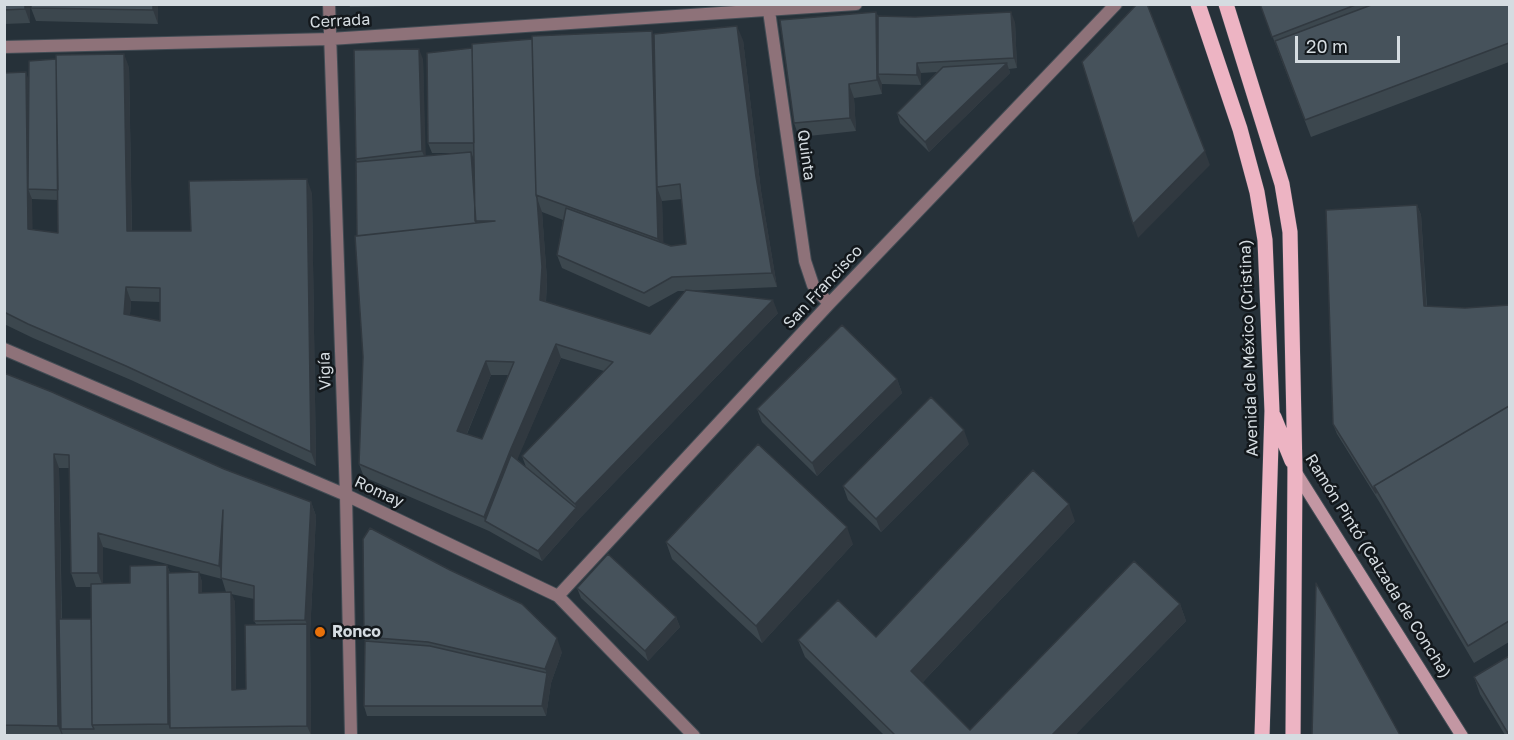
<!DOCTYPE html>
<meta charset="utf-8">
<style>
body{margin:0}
#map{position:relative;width:1514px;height:740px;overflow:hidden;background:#263139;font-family:"Golos Text",sans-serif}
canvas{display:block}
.frame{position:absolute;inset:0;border:6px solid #d5dce1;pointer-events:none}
.scale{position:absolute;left:1295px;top:36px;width:105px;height:27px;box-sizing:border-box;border:3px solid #d5dce1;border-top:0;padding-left:8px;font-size:18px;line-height:21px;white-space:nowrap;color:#d5dce1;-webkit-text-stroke:4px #13181c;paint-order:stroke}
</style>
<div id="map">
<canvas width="1514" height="740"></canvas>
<div class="frame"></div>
<div class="scale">20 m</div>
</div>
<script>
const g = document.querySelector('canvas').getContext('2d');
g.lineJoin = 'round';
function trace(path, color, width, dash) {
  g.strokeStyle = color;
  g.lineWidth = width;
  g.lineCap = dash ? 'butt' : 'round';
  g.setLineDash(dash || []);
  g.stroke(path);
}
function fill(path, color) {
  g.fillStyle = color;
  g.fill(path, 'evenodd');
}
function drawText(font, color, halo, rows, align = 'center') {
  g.font = font + ' "Golos Text",sans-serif';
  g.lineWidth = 5;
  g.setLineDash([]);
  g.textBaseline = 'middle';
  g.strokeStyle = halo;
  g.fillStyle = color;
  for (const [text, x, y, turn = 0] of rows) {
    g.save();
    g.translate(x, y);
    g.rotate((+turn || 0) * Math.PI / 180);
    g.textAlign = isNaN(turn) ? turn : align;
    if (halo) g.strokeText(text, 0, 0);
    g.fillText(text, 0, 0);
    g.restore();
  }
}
const minor = new Path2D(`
 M329,4l17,491 5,241
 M768,4l37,257 8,24 16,19
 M4,47l326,-8 526,-35
 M4,349l342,146 212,101 136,140
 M558,596l271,-292 287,-300`);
const secondary = new Path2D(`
 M1295,471l167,265`);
const primary = new Path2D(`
 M1198,4l42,125 17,63 8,48 7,171 -10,325
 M1226,4l56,180 8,48 5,239 -2,265
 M1274,417l18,44`);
const wall = new Path2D(`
 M4,4h26v19l-26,1z
 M158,4v20l-122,-3 -5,-13z
 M349,4h158l-157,3z
 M1260,4h249v58l-198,75z
 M876,12l2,4 137,6 2,46 -8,1 1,4 -81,79 -29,-29 -3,-10 40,-41 -16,1v12l-39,-1v10l-28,4 2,33 -57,6 -5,-14z
 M654,34l89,6 18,151 16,96 -90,4 91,22 -198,205 -38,43 -53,-30 -125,-54 -5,-13 4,-107 -6,-121v-74l-1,-3 67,-100 2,97 37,-3h-30l-4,-10zM682,199l4,45 -15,2 -8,-3 -1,-42zM542,212l21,8 -6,35 5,13 87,39 29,-16h8l-36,43 -104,-32 1,-22zM561,358l43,13 -82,85 4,11 -9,-8zM491,375h17l-26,64 -15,-5z
 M129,67l3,164h59l121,-38 4,273 -185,-86 -98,-42 -29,-14v-251l25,6zM32,199l26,1v33l-26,-3zM131,301l29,1v19l-30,-6z
 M1417,205l4,10 6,91 38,2 44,-3v337l-35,21 -94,-160 -43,-69 -4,-10z
 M4,373l220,96 87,33 5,14 -6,118 1,101h-307zM59,468h11l1,105 5,14h15v32h-29zM103,547l94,25 -27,1 -3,-8 -37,18h-27zM199,573l23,6 4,13 -24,1v-11zM231,594l23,5v22l2,3 -10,65 -10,1 -1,-88z
 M897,379l5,14 -85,83 -55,-54 -5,-13z
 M969,444l-88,88 -33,-32 -5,-14z
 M1075,521l-153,162 48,47 210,-126 6,17 -111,114h-191l-79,-78 -7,-17 78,-3z
 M666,542l187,2 -91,99 -90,-84z
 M577,588l99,29 4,10 -32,34 -67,-63z
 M364,637l198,15 -11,31 -5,33h-179l-3,-10 1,-65z
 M1474,677l35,58h-4l-25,-41z`);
const shadedWall = new Path2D(`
 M25,4h5v19l-5,-14z
 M153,4h5v20l-5,-14z
 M876,12l5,14 -3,48 4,10v10l-5,-14z
 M1011,12l4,10 2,46 -3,-10z
 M737,26l6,14 18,151 16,96 -5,-14 -16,-96z
 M652,31l7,17 -2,139 5,14 2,55 -6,-17z
 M419,49l4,10 3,102 -4,-10z
 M124,54l5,13 3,178 -5,-14z
 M917,63l4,10v12l-4,-10z
 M1007,63l3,10 -81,79 -4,-10z
 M26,72l5,14 -3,103 4,10 1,44 -5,-14z
 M849,84l5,14 2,33 -6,-13z
 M1205,151l5,14 -72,73 -5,-14z
 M471,152l4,10 1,59z
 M307,179l5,14 4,273 -5,-14z
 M537,198l5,14 5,68 -2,34 -5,-14z
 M1417,205l4,10 6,101 -3,-10z
 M126,287l5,14 -2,26 -5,-13z
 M773,300l5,13 -198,205 -38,43 -4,-10 38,-43 -1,-4z
 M556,344l5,14 -46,107 -30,56 -1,-4 26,-66z
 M486,361l5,14 -29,70 -5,-14z
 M897,379l5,14 -85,83 -5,-13z
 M964,430l5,14 -88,88 -5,-13z
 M54,454l5,14 4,261h-2l2,6h-1l-4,-9z
 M311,502l5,14 -6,118 1,101 -4,-9v-102l-2,-4z
 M1069,504l6,17 -158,167 -6,-17z
 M223,510l5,13 -4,57 -5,-14z
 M847,527l6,17 -91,99 -6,-17z
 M98,533l5,14v40l-5,-14z
 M167,565l5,14 -2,149 -2,-4z
 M199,572l3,10v21l-3,-10z
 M231,592l4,10 1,98 -4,-10z
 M1180,604l6,17 -111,114h-23z
 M676,617l4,10 -32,34 -3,-10z
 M557,638l5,14 -11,31 -6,-14z
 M547,673l4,10 -5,33 -4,-10z`);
const building = new Path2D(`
 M4,4h21v5l-21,1z
 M31,4h122v6l-122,-2z
 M1137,4h10l58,147 -72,73 -51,-162z
 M1260,4h98l-86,33z
 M1374,4h135v39l-204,77 -30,-79z
 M876,12l1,68 -28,4 1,34 -56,5 -14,-103z
 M1011,12l3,46 -97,5v12l-39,-1v-58l37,1z
 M737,26l19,151 16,96 -100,4 -28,16 -87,-38 9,-47 105,38 15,-2 -6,-60 -23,3 -3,-153z
 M652,31l6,208 -122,-44 -4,-159z
 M532,39l4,156 1,3 5,69 -2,33 110,34 36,-44 87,10 -198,204 -53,-48 91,-94 -57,-18 -46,107 -26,66 -125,-53 4,-107 -8,-121 140,-15h-20l-3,-177zM486,361l28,1 -32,77 -25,-8z
 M472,48l2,95h-46l-1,-90z
 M419,49l3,102 -66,8 -2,-109z
 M124,54l3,177h64l-2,-50 118,-2 4,273 -185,-86 -98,-42 -24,-12v-239l22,-1 2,157 30,4 -2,-178zM126,287l34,1v33l-36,-7z
 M56,59l2,131 -30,-1 1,-128z
 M1007,63l-82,79 -28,-29 46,-46z
 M471,152l5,71 -119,13 -1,-74z
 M1417,205l7,101 41,2 44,-3v101l-135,80 2,7 -43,-69 -7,-214z
 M842,325l55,54 -85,84 -55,-54z
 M4,373l48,19 172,77 87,33 -6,118 -51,1v-35l-33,-8 2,-68 -4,56 -121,-33v40h-27l-2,-118 -15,-1 4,272 -54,-1z
 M931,397l33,33 -88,89 -33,-33z
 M1509,406v215l-41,25 -94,-160z
 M758,444l89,83 -91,99 -90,-84z
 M511,455l65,53 -38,43 -53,-30z
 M1033,470l36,34 -158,167 59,59 164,-169 46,43 -128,131h-157l-97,-95 40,-40 38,37z
 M370,528l80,42 72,34 35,34 -12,31 -117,-27 -64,-5 -1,-98z
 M608,554l68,63 -31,34 -68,-63z
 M167,565l1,159 -76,1 -1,-141 39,-1v-17z
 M199,572v21l32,-1 1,98 14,-1 -1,-64 62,-1v102l-137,2 -2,-155z
 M1316,583l84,152h-88z
 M59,619h32l1,106 2,4h-33z
 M365,641l65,5 117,27 -5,33h-178z
 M1509,656v79l-35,-58z`);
const markers = [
 [320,632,6,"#e8710a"]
];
const streetNames = [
 ["Cerrada",340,21,-3],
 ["Quinta",806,155,82],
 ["San Francisco",823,287,-47],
 ["Avenida de México (Cristina)",1249,348,-92],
 ["Vigía",325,371,-92],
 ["Romay",379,492,25],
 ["Ramón Pintó (Calzada de Concha)",1378,566,58]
];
const poiNames = [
 ["Ronco",332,632]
];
trace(minor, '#424c54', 14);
trace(secondary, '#424c54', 14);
trace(primary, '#424c54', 16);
trace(minor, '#8e7279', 12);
trace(secondary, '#c397a3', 12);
trace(primary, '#edb4c3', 15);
fill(wall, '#3c474e');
fill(shadedWall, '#313940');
fill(building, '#46525b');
trace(building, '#313940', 1.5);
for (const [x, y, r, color] of markers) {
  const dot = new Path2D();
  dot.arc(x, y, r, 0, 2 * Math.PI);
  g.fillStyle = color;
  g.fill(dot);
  trace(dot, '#13181c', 2);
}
drawText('16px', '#d5dce1', '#13181c', streetNames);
drawText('bold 16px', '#d5dce1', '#13181c', poiNames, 'left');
</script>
